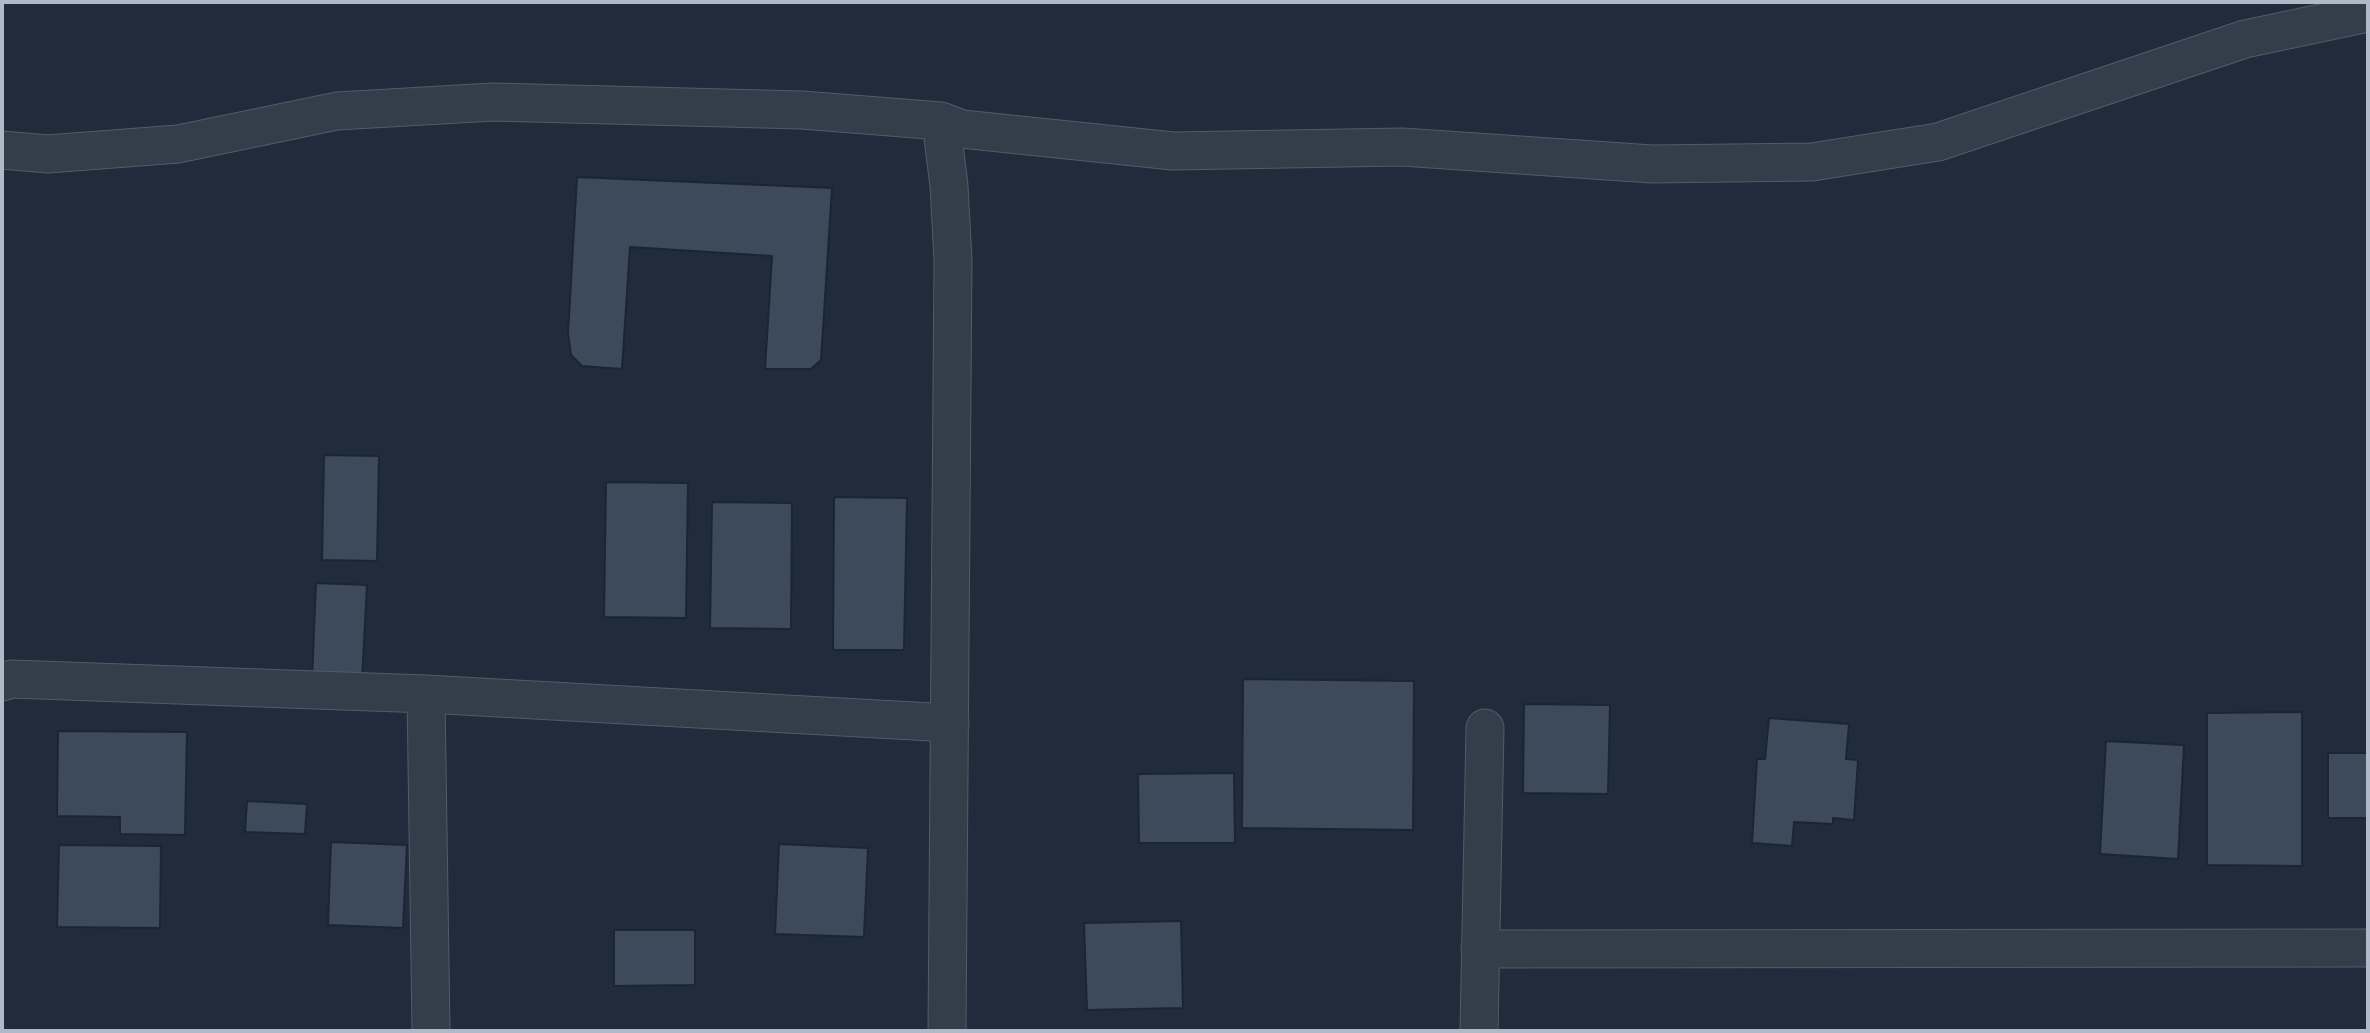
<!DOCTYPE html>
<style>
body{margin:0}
#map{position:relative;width:2370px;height:1033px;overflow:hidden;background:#202c3b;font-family:"PT Sans Narrow",sans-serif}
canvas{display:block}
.frame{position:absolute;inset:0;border:4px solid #afb9c7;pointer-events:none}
</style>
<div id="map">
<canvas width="2370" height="1033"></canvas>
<div class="frame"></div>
</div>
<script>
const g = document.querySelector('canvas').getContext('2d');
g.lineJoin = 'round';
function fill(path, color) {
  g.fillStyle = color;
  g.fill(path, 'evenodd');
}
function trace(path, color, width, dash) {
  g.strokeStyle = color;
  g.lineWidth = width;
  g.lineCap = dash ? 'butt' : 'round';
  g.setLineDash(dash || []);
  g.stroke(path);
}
const building = new Path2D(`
 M577,177l255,11 -11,172 -10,9h-46l7,-113 -142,-9 -8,122 -40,-3 -11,-11 -3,-21z
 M324,455l55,1 -2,105 -55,-1z
 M606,482l82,1 -2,135 -82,-1z
 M834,497l73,1 -3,152h-71z
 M712,502l80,1 -1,126 -81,-1z
 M316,583l51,2 -5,97 -50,-2z
 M1243,679l171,2 -1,149 -171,-2z
 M1524,704l86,1 -2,89 -85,-1z
 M2302,712v154l-95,-1v-152z
 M1769,718l80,6 -3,35 12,1 -4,60 -21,-2v6l-39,-2 -2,24 -40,-3 5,-84h8z
 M58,731l129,1 -2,103 -65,-1v-17l-63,-1z
 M2106,741l78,4 -6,114 -78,-5z
 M2328,753h40v65h-40z
 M1234,773l1,70h-96l-1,-69z
 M247,801l60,3 -2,30 -60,-2z
 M331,842l76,3 -4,83 -75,-3z
 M779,844l89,4 -4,89 -89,-3z
 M59,845l102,1 -1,82 -103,-1z
 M1181,921l2,87 -96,2 -3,-87z
 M614,930h81v55l-81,1z`);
const minor = new Path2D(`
 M941,121l8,65 4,74 -6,771
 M2,150l46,4 130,-10 159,-33 156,-9 309,8 139,11 21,8 211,22 229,-4 250,17 160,-2 126,-20 307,-103 123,-26
 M2,682l10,-3 414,15 524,29
 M426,694l5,337
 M1480,949l888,-1
 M1479,1031l6,-303`);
fill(building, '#3c4a5b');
trace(building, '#1c2532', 2);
trace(minor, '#525c69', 39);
trace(minor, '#343e4b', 37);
</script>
